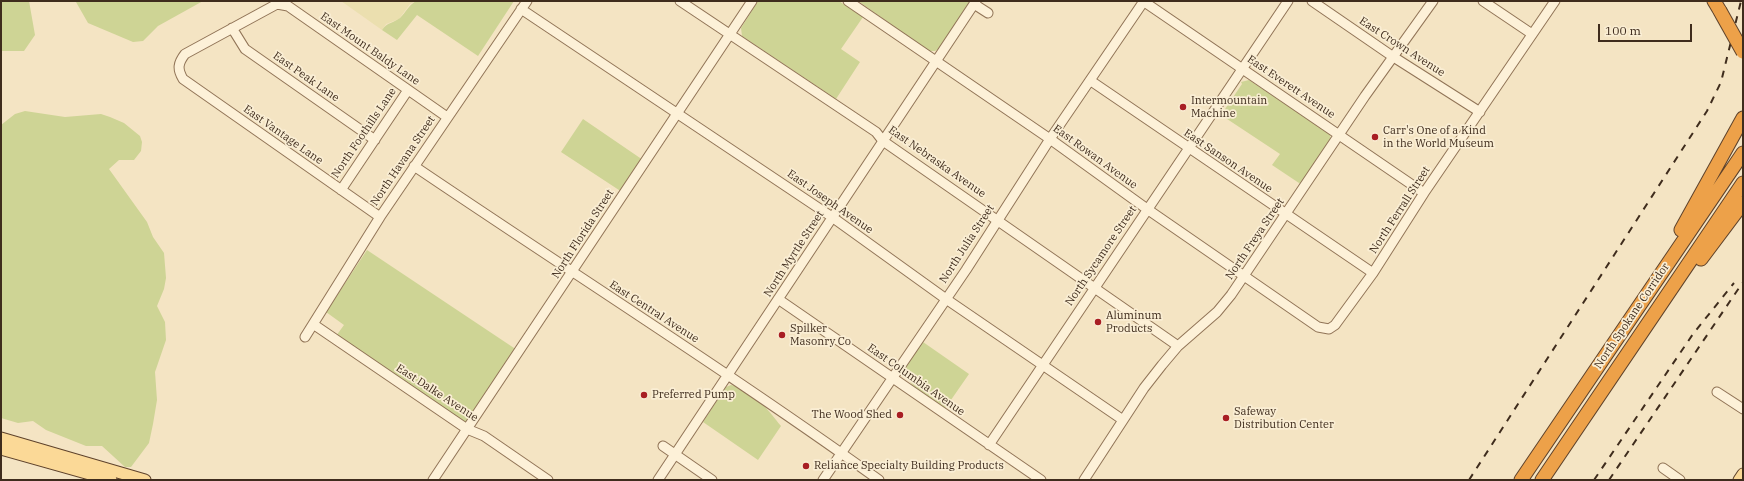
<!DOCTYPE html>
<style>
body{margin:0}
#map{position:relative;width:1744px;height:481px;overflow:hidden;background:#f4e4c3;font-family:"IBM Plex Serif",serif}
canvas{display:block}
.frame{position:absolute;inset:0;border:2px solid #3f2c1d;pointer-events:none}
.scale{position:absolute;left:1598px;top:24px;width:94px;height:18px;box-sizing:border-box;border:2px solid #3f2c1d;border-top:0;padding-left:5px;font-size:12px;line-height:14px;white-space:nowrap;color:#3f2c1d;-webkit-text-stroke:3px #faeed4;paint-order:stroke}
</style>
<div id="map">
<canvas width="1744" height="481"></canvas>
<div class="frame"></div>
<div class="scale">100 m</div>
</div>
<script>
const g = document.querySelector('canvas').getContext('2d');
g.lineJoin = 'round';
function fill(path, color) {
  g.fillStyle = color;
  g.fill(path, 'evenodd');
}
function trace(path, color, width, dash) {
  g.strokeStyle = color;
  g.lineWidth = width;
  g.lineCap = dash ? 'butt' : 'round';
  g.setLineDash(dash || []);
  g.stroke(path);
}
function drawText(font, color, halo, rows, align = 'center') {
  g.font = font + ' "IBM Plex Serif",serif';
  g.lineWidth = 3.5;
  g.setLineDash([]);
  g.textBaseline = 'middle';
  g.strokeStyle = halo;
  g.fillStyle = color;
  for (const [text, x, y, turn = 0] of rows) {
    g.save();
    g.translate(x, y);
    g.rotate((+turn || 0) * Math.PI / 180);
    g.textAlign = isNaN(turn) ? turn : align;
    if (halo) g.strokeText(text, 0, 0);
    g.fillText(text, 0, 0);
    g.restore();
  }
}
const farmland = new Path2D(`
 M341,1h75l-6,3 -11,15 -13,5 -4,6z`);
const green = new Path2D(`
 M1,1h28l6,34 -11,16h-23z
 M77,1h126l-45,25 -15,15 -10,1 -45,-19 -12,-21z
 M416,1h98l-36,55 -61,-41 -20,25 -15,-10c5,-8 12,-7 18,-12 6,-6 9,-13 16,-17z
 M758,1h81l24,16 -22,32 19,13 -24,37 -94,-63 -1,-8z
 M858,1h113l-31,47 -5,3h-6z
 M1249,80l81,54 1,7 -29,44 -30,-20 8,-11 -59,-39 21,-31 -1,-2z
 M25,111l40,6 36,-3 9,3 14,6 16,13 2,6 -1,9 -7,9h-15l-10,9 38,53 6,15 11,16 2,25 -2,11 -7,17 8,16 1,18 -11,32 2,28 -4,24 -4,19 -18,24h-6l-23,-21h-16l-40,-16 -13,-9 -15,2 -17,-5v-293l14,-11z
 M583,119l60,41 -21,32 -61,-40z
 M367,250l150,100 -51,74 -130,-88 8,-11 -18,-13z
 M923,342l46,32 -25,36c-10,-7 -42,-27 -38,-42 2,-8 12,-18 17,-26z
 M731,385c21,3 37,25 50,41l-23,34 -55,-38 23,-35z`);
const minor = new Path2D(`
 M680,1l196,131 7,9 295,205
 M848,1l202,138 97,70 171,118 11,2 6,-4 38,-52 51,-80 131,-192
 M1143,1l281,192
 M1312,1l80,55 88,56
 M1483,1l49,33
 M974,4l14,9
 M521,9l311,208 114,82 177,121
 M232,28l13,21 130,91
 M1091,81l282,192
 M414,166c155,105 313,205 465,314
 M341,190l67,-100
 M380,217l-197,-138c-6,-10 -5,-16 2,-25l92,-50 11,2 159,111
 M778,299l263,181
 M313,324l154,105 17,7 64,44
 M305,337l75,-120 147,-216
 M1717,392l26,17
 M989,445l299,-444
 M663,446l49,34
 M1663,468l17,12
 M433,480l319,-479
 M658,480l318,-479
 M823,480l143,-210 84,-131 94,-138
 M1084,480l60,-92 18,-23 16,-19 39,-34 14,-17 134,-199 68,-95`);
const major = new Path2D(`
 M1,438l144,42
 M1,449l110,31
 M1739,480l4,-6`);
const highway = new Path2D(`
 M1714,1l6,10
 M1681,230l62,-112
 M1701,259l42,-56
 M1521,480l222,-327
 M1542,480l201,-297`);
const rail = new Path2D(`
 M1469,480l238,-369 14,-29 20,-81
 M1594,480l99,-146 41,-51
 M1609,480l134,-198`);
const highwayBridge = new Path2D(`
 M1720,11l23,41`);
const markers = [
 [1183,107,4,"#a81e23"],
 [1375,137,4,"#a81e23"],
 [1098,322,4,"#a81e23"],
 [782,335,4,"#a81e23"],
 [644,395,4,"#a81e23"],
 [900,415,4,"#a81e23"],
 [1226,418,4,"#a81e23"],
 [806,466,4,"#a81e23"]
];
const streetNames = [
 ["East Crown Avenue",1402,47,33],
 ["East Mount Baldy Lane",370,49,35],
 ["East Peak Lane",306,77,35],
 ["East Everett Avenue",1291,87,34],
 ["North Foothills Lane",364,133,-56],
 ["East Vantage Lane",283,135,35],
 ["East Rowan Avenue",1095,157,36],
 ["North Havana Street",403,161,-56],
 ["East Sanson Avenue",1228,161,34],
 ["East Nebraska Avenue",937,162,35],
 ["East Joseph Avenue",830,202,35],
 ["North Ferrall Street",1400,210,-57],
 ["North Florida Street",583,234,-57],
 ["North Freya Street",1255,239,-56],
 ["North Julia Street",967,244,-57],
 ["North Myrtle Street",794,254,-57],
 ["North Sycamore Street",1101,256,-56],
 ["East Central Avenue",654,312,33],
 ["North Spokane Corridor",1632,316,-56],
 ["East Columbia Avenue",916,380,35],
 ["East Dalke Avenue",437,393,33]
];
const poiNames = [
 ["Intermountain",1191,101],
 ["Machine",1191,114],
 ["Carr's One of a Kind",1383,131],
 ["in the World Museum",1383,144],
 ["Aluminum",1106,316],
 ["Products",1106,329],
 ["Spilker",790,329],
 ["Masonry Co",790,342],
 ["Preferred Pump",652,395],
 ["Safeway",1234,412],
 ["Distribution Center",1234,425],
 ["The Wood Shed",892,415,"right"],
 ["Reliance Specialty Building Products",814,466]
];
fill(farmland, '#ebdfaf');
fill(green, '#ced495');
trace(minor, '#917457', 11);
trace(major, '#5e422b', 13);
trace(highway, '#5e422b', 15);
trace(minor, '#fdf1d8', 9);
trace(major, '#fbd997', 11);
trace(highway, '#eda149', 13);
trace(rail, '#3f2c1d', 2, [7, 7]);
trace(highwayBridge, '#5e422b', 15, []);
trace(highwayBridge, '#eda149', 13);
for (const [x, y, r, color] of markers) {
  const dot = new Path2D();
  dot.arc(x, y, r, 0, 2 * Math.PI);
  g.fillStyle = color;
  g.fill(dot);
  trace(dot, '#faeed4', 1.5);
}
drawText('11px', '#3f2c1d', '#faeed4', streetNames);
drawText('11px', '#3f2c1d', '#faeed4', poiNames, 'left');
</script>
